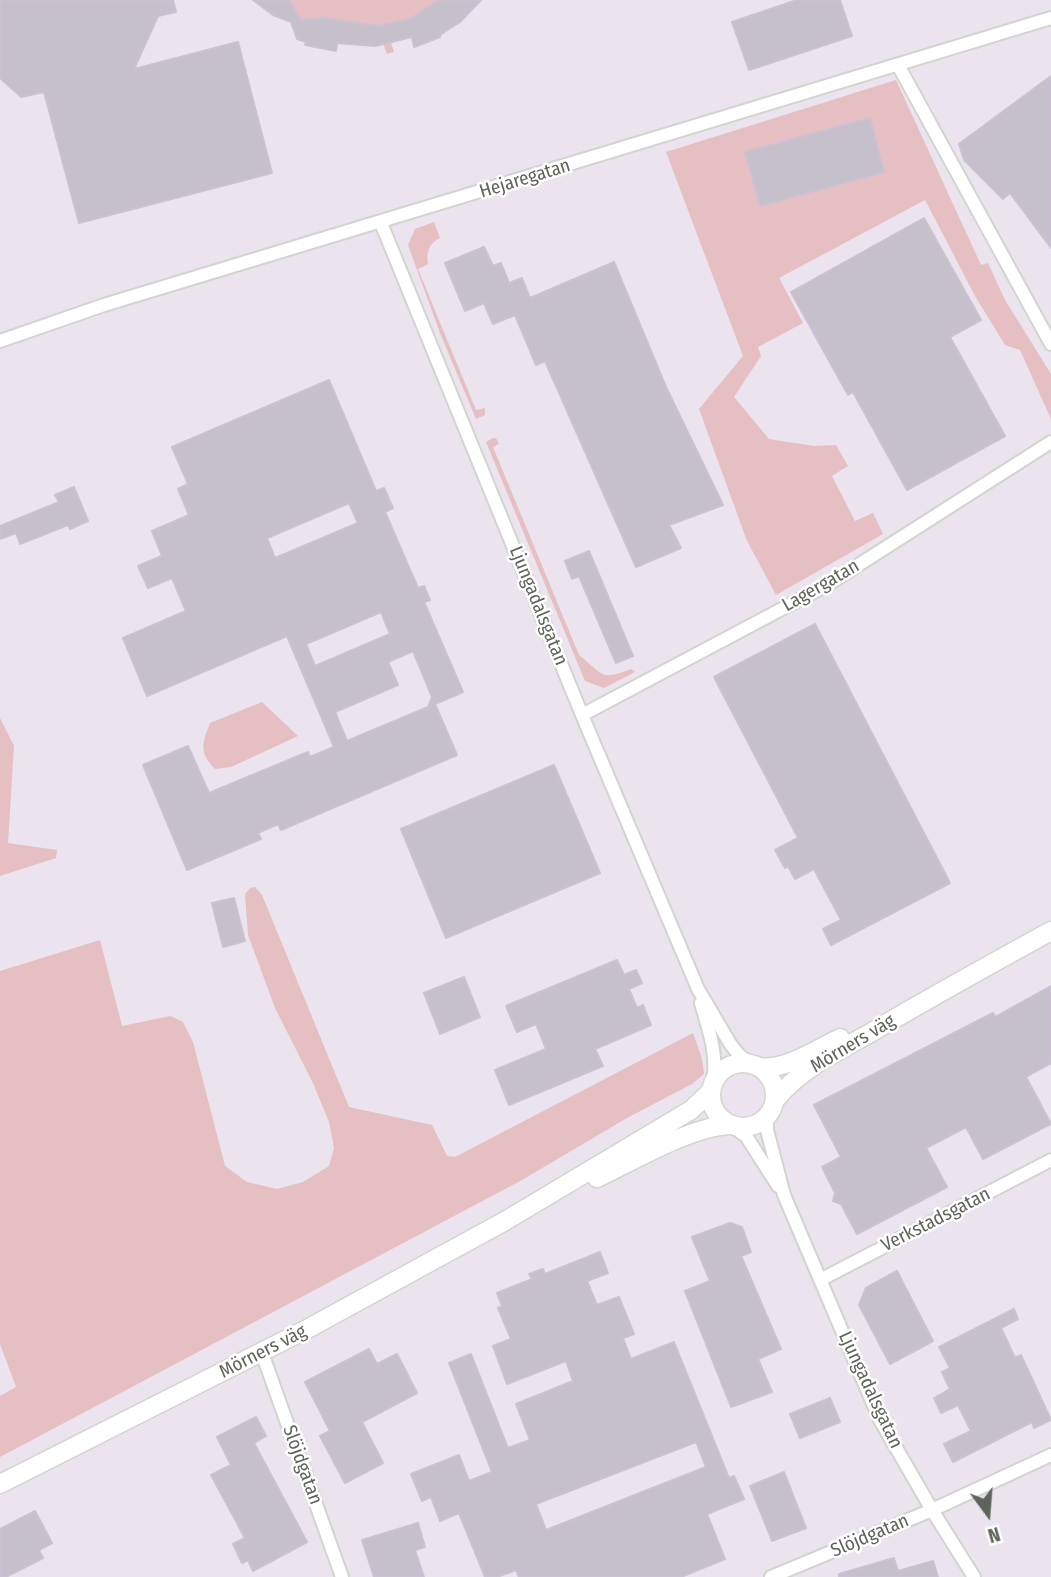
<!DOCTYPE html>
<meta charset="utf-8">
<style>
body{margin:0}
#map{position:relative;width:1051px;height:1577px;overflow:hidden;background:#ebe3ee;font-family:"Fira Sans Condensed",sans-serif}
canvas{display:block}
.north{position:absolute;left:953px;top:1479px;width:70px;height:70px;-webkit-text-stroke:5px #fff;paint-order:stroke;rotate:164deg;font-size:19px;font-weight:700;line-height:28px;text-align:center;color:#5f645b}
.north::after{content:'';display:block;margin:auto;width:24px;height:32px;background:#5f645b;clip-path:polygon(50% 0,100% 100%,50% 72%,0 100%)}
</style>
<div id="map">
<canvas width="1051" height="1577"></canvas>
<div class="north">N</div>
</div>
<script>
const g = document.querySelector('canvas').getContext('2d');
g.lineJoin = 'round';
function fill(path, color) {
  g.fillStyle = color;
  g.fill(path, 'evenodd');
}
function trace(path, color, width, dash) {
  g.strokeStyle = color;
  g.lineWidth = width;
  g.lineCap = dash ? 'butt' : 'round';
  g.setLineDash(dash || []);
  g.stroke(path);
}
function drawText(font, color, halo, rows, align = 'center') {
  g.font = font + ' "Fira Sans Condensed",sans-serif';
  g.lineWidth = 5;
  g.setLineDash([]);
  g.textBaseline = 'middle';
  g.strokeStyle = halo;
  g.fillStyle = color;
  for (const [text, x, y, turn = 0] of rows) {
    g.save();
    g.translate(x, y);
    g.rotate((+turn || 0) * Math.PI / 180);
    g.textAlign = isNaN(turn) ? turn : align;
    if (halo) g.strokeText(text, 0, 0);
    g.fillText(text, 0, 0);
    g.restore();
  }
}
const green = new Path2D(`
 M254,0h227l-21,22 -25,18 -2,-1 -19,8 -3,-9 -20,4 3,10 -7,2 -4,-11 -8,3 -37,-3 -2,8 -31,-6v-3l-8,-3 -6,-17 -18,-7z
 M896,80l85,185 7,-2 17,37 46,74v45l-31,-69 -15,-5 -30,-49 -50,-96 -146,78 24,45 -45,24 3,9 -27,41 35,42 45,7 22,-1 12,21 -16,10 23,45 18,-8 10,21 -107,61 -29,-54 -48,-132 44,-53 -77,-204z
 M434,222l6,16c-11,5 -14,15 -12,26l-10,5 58,141 9,-2v7l-9,4 -36,-86 -32,-88 7,-16z
 M493,438h3l3,6 -6,3 86,208c25,20 21,26 52,14l4,3 -31,16 -19,-7 -99,-239z
 M262,702l36,34 -67,31 -16,2c-16,-16 -13,-26 -5,-46z
 M0,718l14,28 -6,97 49,7 -1,8 -56,18z
 M255,887l7,8 87,212 83,18 15,31 8,1 238,-124 9,26 2,15 -12,10 -65,34 -105,62 -522,277v-61l16,-9 -16,-43v-373l100,-31 22,86 48,-10 13,6 10,20 32,124 22,16 30,7 26,-7 26,-16 5,-18 -5,-26 -16,-39 -38,-75 -27,-73 -3,-41 5,-6z`);
const building = new Path2D(`
 M0,0h173l3,12 -18,4 -24,53 104,-27 34,131 -193,50 -35,-131 -23,5 -21,-19z
 M253,0h36l12,20 18,-1 1,-2 57,9 33,-7 28,-19h43l-21,22 -21,13 1,2 -26,10 -2,-10 -37,9 -38,-3 -1,8 -31,-6 1,-3 -9,-3 -6,-17 -18,-7z
 M797,0h43l12,36 -103,34 -17,-48z
 M1051,76v172l-41,-55 -7,6 -39,-39 -5,-16z
 M870,118l14,54 -124,34 -15,-54z
 M924,218l57,102 -31,17 55,99 -98,54 -54,-98 -5,3 -57,-103z
 M484,247l9,19 8,-3 8,20 13,-5 8,20 84,-36 52,125 57,118 -54,20 12,23 -45,19 -91,-206 -9,4 -21,-50 -22,9 -9,-21 -19,8 -20,-48z
 M329,380l47,111 8,-3 9,20 -8,4 33,76 6,-2 6,14 -6,2 39,90 -28,12 22,51 -176,75 -3,-6 -20,9 3,6 -74,31 -44,-105 45,-19 21,47 99,-41 2,5 24,-10 -47,-111 -140,60 -24,-58 63,-27 -14,-33 -24,10 -10,-22 24,-10 -10,-25 37,-16 -11,-26 10,-5 -16,-37zM349,503l9,20 -83,35 -8,-20zM381,612l9,22 -75,32 -9,-22zM413,651l19,46 -4,10 -81,34 -12,-29 63,-27 -10,-23z
 M74,487l14,34 -18,8 -2,-4 -48,19 -4,-11 -16,6v-13l59,-24 -4,-7z
 M589,551l44,105 -17,7 -37,-87 -7,3 -7,-18z
 M815,624l135,259 -119,62 -8,-16 18,-9 -27,-51 -19,10 -7,-13 -3,2 -10,-18 23,-12 -84,-161z
 M554,765l46,108 -154,65 -45,-109z
 M234,898l11,43 -22,6 -11,-44z
 M617,960l7,15 12,-5 6,13 -13,6 8,19 6,-3 8,20 -56,24 8,17 -94,39 -14,-35 51,-21 -10,-25 -19,8 -11,-26z
 M464,977l16,40 -40,17 -16,-41z
 M1051,986v77l-25,14 25,47 -68,35 -17,-32 -40,21 21,39 -90,47 -16,-30 -8,-3 2,-8 -13,-26 19,-10 -27,-52 179,-92 2,4z
 M730,1223l12,4 9,25 -10,4 40,93 -23,10 14,33 -41,15 -46,-116 25,-10 -18,-44z
 M600,1252l8,21 -21,8 10,24 22,-8 15,37 -11,4 8,21 43,-17 55,136 5,-2 10,23 -37,15 18,45 -44,18h-162l-3,-7 -19,7h-12l-26,-64 -19,8 -9,-24 -9,4 -11,-27 48,-19 10,26 23,-9 -43,-109 22,-9 37,94 22,-8 -14,-36 57,-23 -7,-20 -59,23 -14,-38 18,-7 -13,-31 4,-2 -5,-13 35,-14 -3,-5 14,-5 2,5zM696,1442l10,25 -160,63 -10,-26z
 M897,1271l36,70 -43,23 -31,-59 7,-17z
 M1014,1309l4,10 -17,9 14,30 6,-3 30,65 -17,8 -2,-6 -79,40 -9,-18 27,-13 -13,-26 -17,8 -7,-15 16,-9 -8,-17 8,-4 -11,-21z
 M369,1349l8,15 20,-10 20,39 -55,29 21,41 -38,20 -25,-47 10,-5 -25,-49z
 M830,1398l10,24 -40,16 -10,-24z
 M256,1417l10,19 -12,7 53,99 -54,29 -5,-11 -6,3 -9,-19 12,-6 -34,-63 20,-10 -14,-28z
 M784,1472l22,56 -34,13 -22,-55z
 M35,1511l17,32 -13,7 4,8 -37,19h-6v-48z
 M418,1523l7,24 -10,3 9,27h-50l-12,-37z
 M894,1558l4,13 35,-10 5,16h-99v-3z`);
const street = new Path2D(`
 M898,65l153,279
 M381,223l201,492 116,274 33,56 9,11 13,8
 M0,341l104,-36 947,-287
 M582,715l245,-130 224,-143
 M701,1003c8,28 18,54 11,83
 M767,1117v13l17,65 96,225 52,90 42,67
 M732,1126l14,10 32,50
 M820,1280l231,-120
 M262,1353l80,224
 M771,1577l161,-67 119,-55`);
const secondary = new Path2D(`
 M711 1095a32 32 0 1 1 64 0a32 32 0 1 1-64 0Z
 M759,1067c26,4 58,-18 81,-29
 M775,1100c25,-31 63,-49 97,-68 59,-35 119,-68 179,-101
 M597,1178c36,-17 93,-51 132,-53
 M0,1484l309,-156 196,-107 186,-111 20,-19`);
const streetNames = [
 ["Hejaregatan",525,179,-17],
 ["Lagergatan",821,586,-30],
 ["Ljungadalsgatan",538,606,68],
 ["Mörners väg",853,1044,-31],
 ["Verkstadsgatan",936,1220,-27],
 ["Mörners väg",263,1352,-27],
 ["Ljungadalsgatan",870,1390,65],
 ["Slöjdgatan",302,1465,70],
 ["Slöjdgatan",870,1536,-23]
];
fill(green, '#e6bfc2');
fill(building, '#c5c0c9');
trace(building, '#ccc1d3', 2);
trace(street, '#d1d5ce', 16);
trace(secondary, '#d1d6cd', 21);
trace(street, '#fff', 12);
trace(secondary, '#fff', 18);
drawText('19px', '#5f645b', '#fff', streetNames);
</script>
